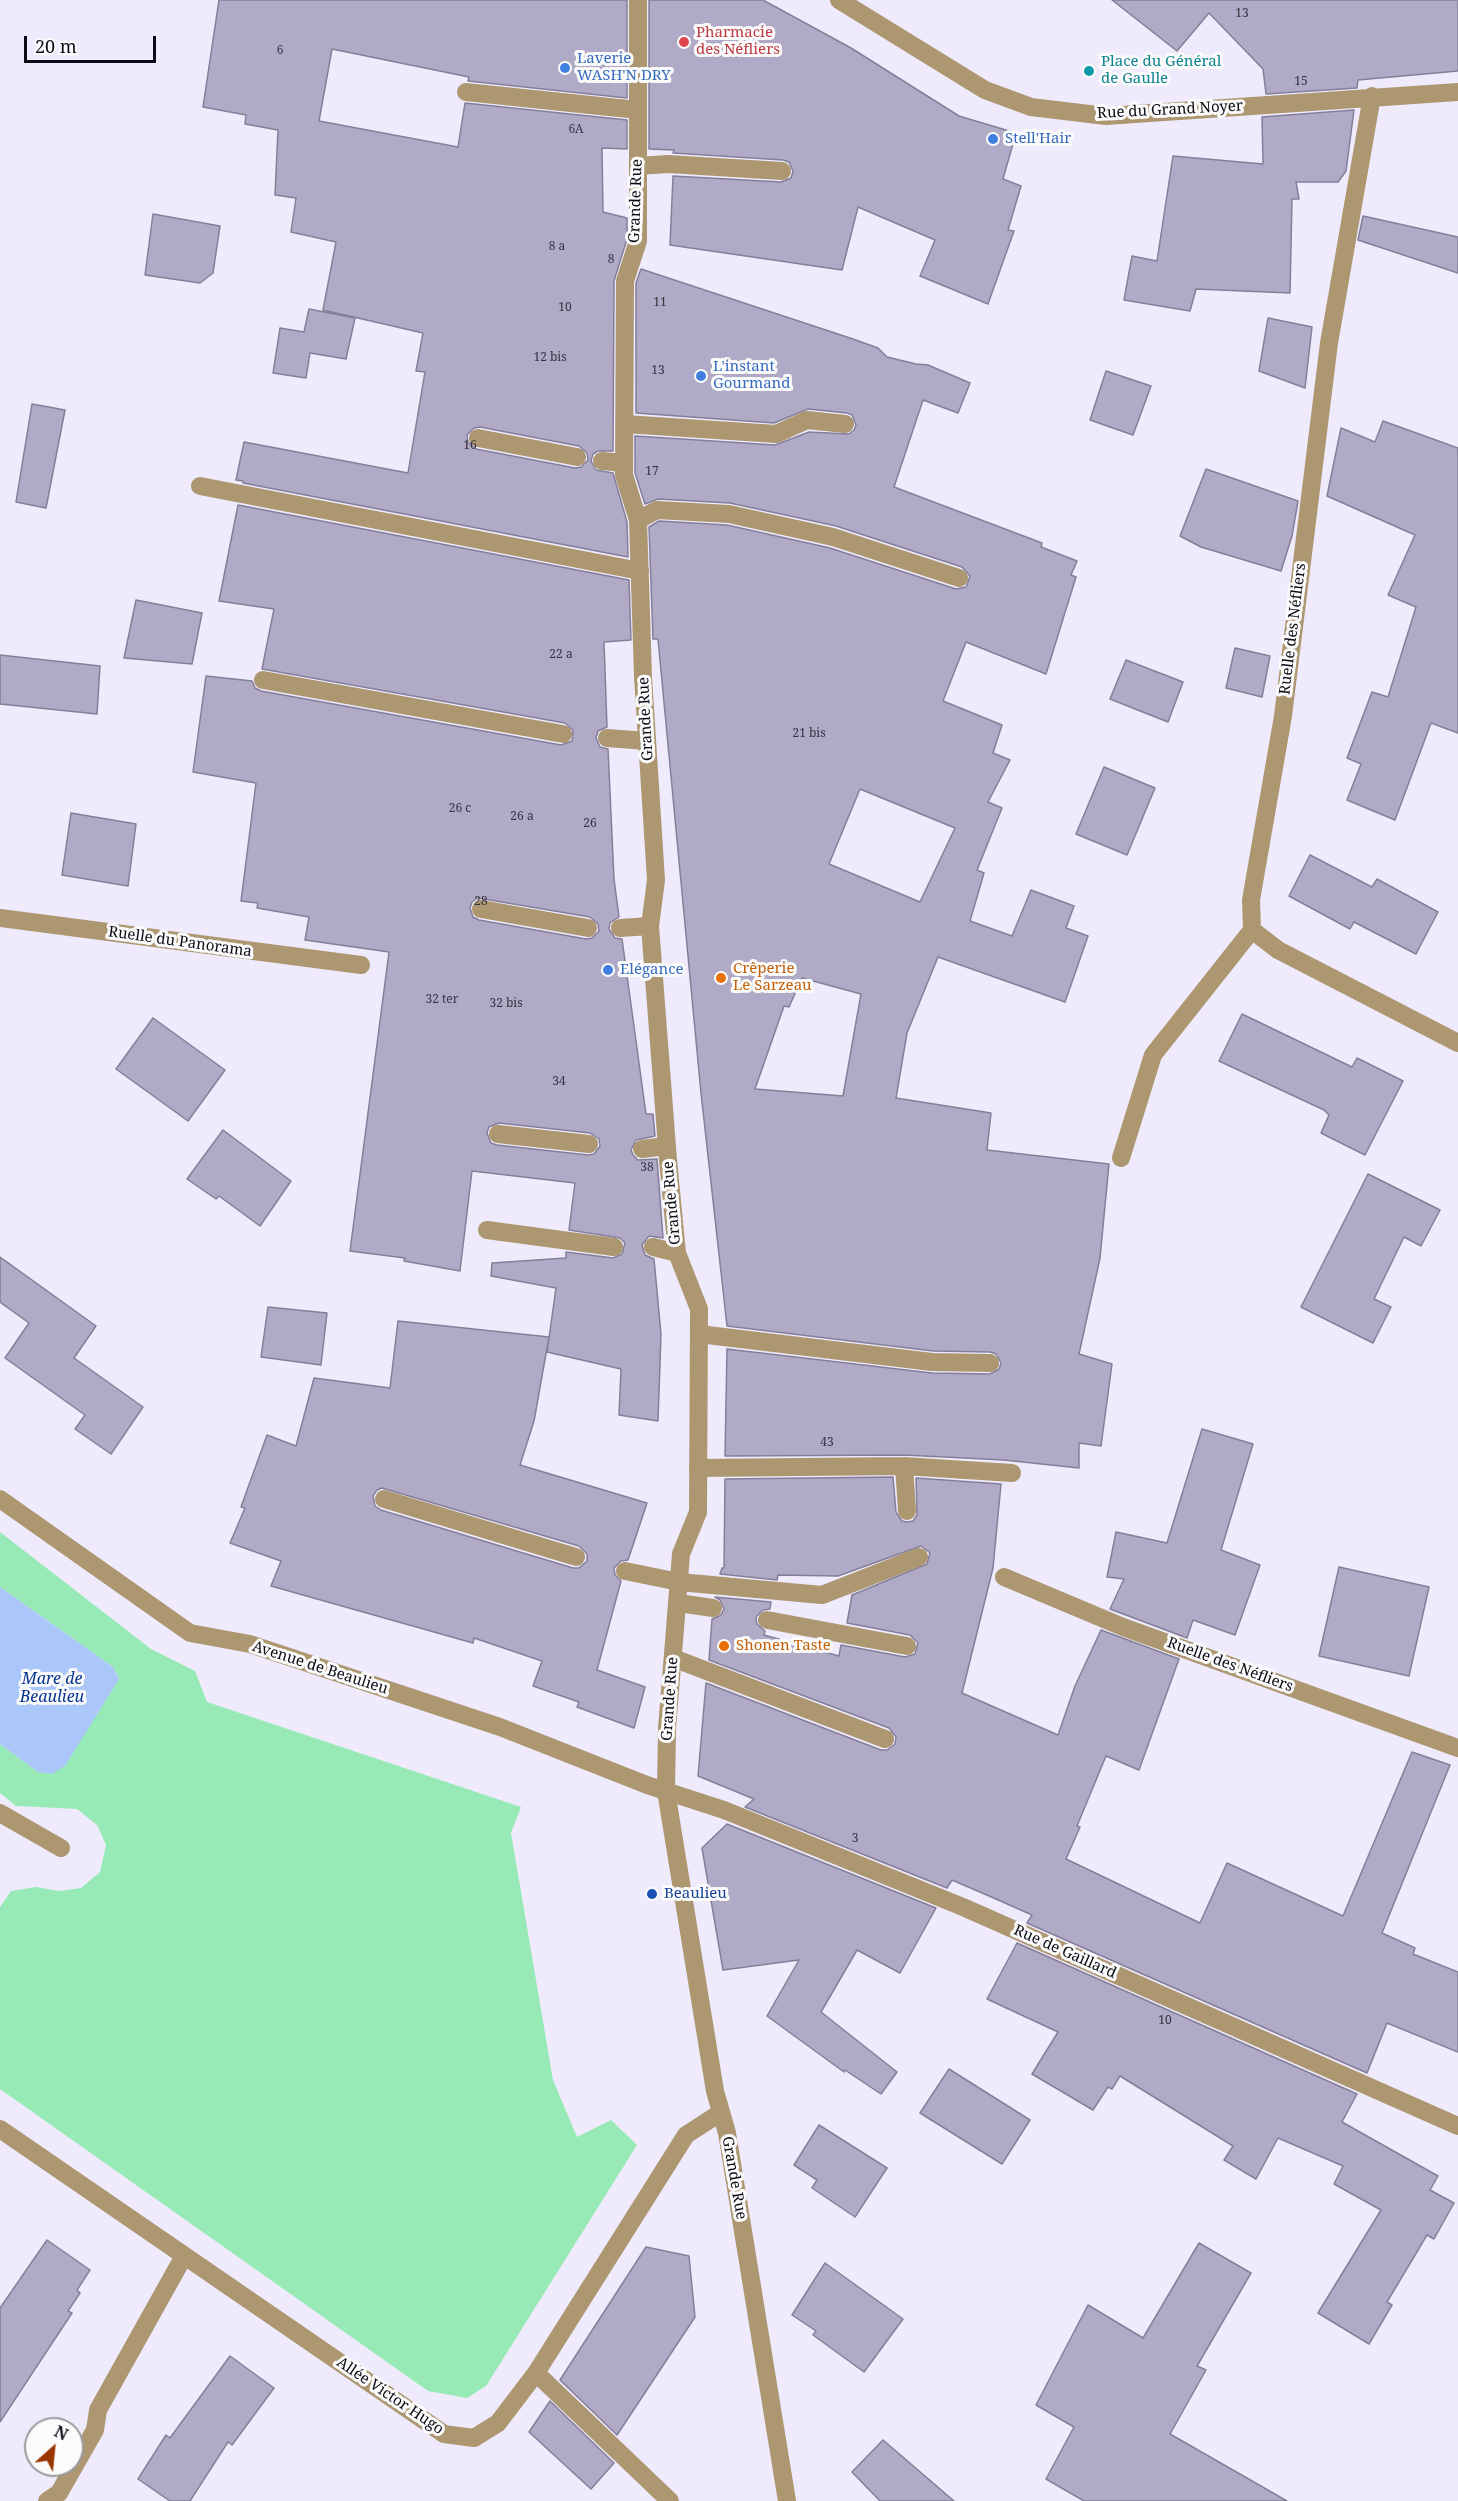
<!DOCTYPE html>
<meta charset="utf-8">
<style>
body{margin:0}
#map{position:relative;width:1458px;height:2501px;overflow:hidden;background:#efebfd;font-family:"Noto Serif",serif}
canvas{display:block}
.north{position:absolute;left:24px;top:2417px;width:60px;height:60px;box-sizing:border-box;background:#fbfbfb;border:2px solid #9b9b9e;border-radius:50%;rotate:27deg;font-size:16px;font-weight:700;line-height:24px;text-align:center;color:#0c0a13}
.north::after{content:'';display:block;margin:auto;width:21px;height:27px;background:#9a3700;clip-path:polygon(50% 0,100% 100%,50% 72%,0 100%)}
.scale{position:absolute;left:24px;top:36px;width:132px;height:27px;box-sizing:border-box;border:3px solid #0c0a13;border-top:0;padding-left:8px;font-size:18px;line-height:21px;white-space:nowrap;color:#0c0a13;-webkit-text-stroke:4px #fbfbfb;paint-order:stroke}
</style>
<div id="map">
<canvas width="1458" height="2501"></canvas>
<div class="north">N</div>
<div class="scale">20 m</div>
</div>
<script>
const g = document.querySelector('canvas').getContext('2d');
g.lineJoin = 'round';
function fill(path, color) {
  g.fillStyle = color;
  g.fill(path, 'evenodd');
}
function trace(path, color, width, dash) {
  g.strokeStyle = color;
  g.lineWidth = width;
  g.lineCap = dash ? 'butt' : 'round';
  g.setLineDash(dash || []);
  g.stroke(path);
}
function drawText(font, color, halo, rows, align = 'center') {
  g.font = font + ' "Noto Serif",serif';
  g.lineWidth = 6;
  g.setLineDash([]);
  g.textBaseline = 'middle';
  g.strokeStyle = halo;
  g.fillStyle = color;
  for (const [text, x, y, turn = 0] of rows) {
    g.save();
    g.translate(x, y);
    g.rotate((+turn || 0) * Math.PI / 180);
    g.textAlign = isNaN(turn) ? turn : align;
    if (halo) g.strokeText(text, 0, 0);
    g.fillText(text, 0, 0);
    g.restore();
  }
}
const green = new Path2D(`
 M0,1532l151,117 44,22 12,31 314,105 -10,26 42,247 24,57 34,-17 26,25 -151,241 -19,12 -39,-7 -428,-302v-182l11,-16 25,-4 23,4 22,-3 19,-16 6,-27 -9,-20 -20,-16 -61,-3 -16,-13v-49l38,28 81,-93 -6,-12 -113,-80z`);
const water = new Path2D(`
 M0,1587l113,80 6,12 -54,87 -13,8 -14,-2 -38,-28z`);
const building = new Path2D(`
 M219,0h408v98l-159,-17 1,-4 -137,-28 -13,72 139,26 7,-44 162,17v29l-25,-1 1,64 24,6v21l-13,42 -1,170h-15l-5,3 -2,7 5,9 17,3 14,49 1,35 -385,-74v-2l-7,-1 8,-38 164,31 17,-101 -9,-1 7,-38 -100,-23 13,-68 -45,-10 5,-34 -21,-3 3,-65 -33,-6 1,-9 -43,-8zM480,427l99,19 8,7 1,7 -7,7 -6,1 -99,-19 -8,-7 -1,-7 7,-7z
 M649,0h114l88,48 108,68 57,17 -13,46 18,7 -13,44 6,1 -26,73 -68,-28 15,-36 -77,-33 -16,63 -172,-25 3,-69 108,6 10,-4 2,-7 -4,-9 -6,-2 -110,-7 1,-3 -25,-1z
 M1112,0h346v71l-100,9 -1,8 -91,6 -3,-25 -54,-56 -32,38z
 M1354,110l-8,61 -8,11h-42l3,17h-7l-2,94 -94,-4 -6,22 -66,-11 8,-44 25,5 16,-105 90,8 -1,-47z
 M153,214l67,12 -7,47 -13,10 -55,-8z
 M1363,216l95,21v36l-100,-33z
 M641,269l212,70 25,9 9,9 29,7 12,1 42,18 -12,30 -35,-13 -29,87 148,56 -1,4 36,14 -6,14 5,2 -30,97 -80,-32 -23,59 59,24 -9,28 17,7 -22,42 14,6 -25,62 7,3 -14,48 42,15 19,-46 43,16 -8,22 22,8 -23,66 -127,-45 -31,76 -11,65 95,15 -4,37 122,14 -9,94 -21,96 33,10 -11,82 -22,-3v25l-75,-8 -100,-5 -179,1 2,-107 205,24 58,1 9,-5 2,-6 -5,-9 -6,-2 -57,-1 -206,-25 -26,-233 -43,-454h-5l-4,-112 10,-6 68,4 103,23 126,41 10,-2 4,-11 -8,-9 -126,-41 -106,-23 -72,-4 -13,5 -10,-31v-37l140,9 34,-13 40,2 5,-4 2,-5 -4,-10 -5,-2 -39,-4 -34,14 -138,-10v-130zM860,789l95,39 -35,74 -91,-38zM802,978l59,16 -18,102 -88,-7 29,-83 5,1z
 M309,309l46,9 -9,41 -36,-6 -4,25 -33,-5 7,-45 24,4z
 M1268,318l44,9 -7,61 -46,-17z
 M1106,371l45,15 -18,49 -43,-15z
 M32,404l33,6 -19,98 -30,-6z
 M1383,421l75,27v285l-27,-10 -36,97 -48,-20 14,-36 -14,-6 25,-66 16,5 28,-90 -28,-12 27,-60 -88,-39 14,-68 34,14z
 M1206,469l92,32 -6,35 -11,35 -80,-24 -21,-11z
 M238,505l391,75 2,60 -27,2 3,85 -9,4 -2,7 4,9 8,2 6,130 5,38 -9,6 -1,6 6,9 7,1 24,175h7l2,22 -19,4 -5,10 2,5 5,5 19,-1 6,79 -14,-2 -7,9 3,10 9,4 7,75 -3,87 -39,-6 2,-46 -74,-17 9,-64 -65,-12 1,-13 74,-5v-6l47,6 9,-4 3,-11 -5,-5 -51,-8 6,-47 -103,-12 -12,100 -56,-10 1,-3 -55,-7 39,-299 -84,-12 4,-23 -52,-9 1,-5 -17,-2 15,-118 -63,-11 13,-96 46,5 3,7 6,3 300,54 11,-4 1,-11 -8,-7 -303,-54 12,-60 -55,-8zM478,898l112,19 8,7 1,7 -7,7 -6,1 -107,-19 -6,-3 -3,-9 2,-6zM499,1123l91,10 9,6 1,7 -6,8 -6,1 -91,-10 -6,-2 -4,-10 2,-6z
 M136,600l66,13 -10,51 -68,-6z
 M1235,648l35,8 -8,41 -36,-9z
 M0,655l100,11 -3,48 -97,-10z
 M1126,660l57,22 -15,40 -58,-23z
 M1104,767l51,21 -28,67 -51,-21z
 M71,813l65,11 -8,62 -66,-11z
 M1310,855l62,32 5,-8 61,33 -22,42 -62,-32 -4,7 -61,-33z
 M1242,1014l110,53 5,-9 46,23 -38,74 -44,-22 8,-18 -5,-5 -105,-49z
 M153,1018l72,52 -37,51 -72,-52z
 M223,1130l68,51 -31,45 -41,-30 -3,3 -29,-20z
 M1368,1174l72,36 -19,36 -17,-9 -30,62 17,8 -18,36 -72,-36z
 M0,1257l96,69 -22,32 69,49 -32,47 -36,-25 10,-14 -80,-57 24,-35 -29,-21z
 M268,1307l59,6 -6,52 -60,-8z
 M398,1321l151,16 -15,84 -14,44 127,38 -19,57 -7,1 -7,7 1,7 6,6 -24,89 48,17 -11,41 -57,-21 2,-5 -46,-16 9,-25 -68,-23 -1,5 -202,-57 10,-25 -51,-18 15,-35 -4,-1 26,-72 29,11 18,-68 76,10zM382,1488l197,58 8,8v7l-8,7h-6l-192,-58 -6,-4 -2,-10 4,-6z
 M1202,1429l51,15 -32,106 39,15 -25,70 -42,-15 -6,18 -77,-29 14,-30 -17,-2 9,-45 51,11z
 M893,1477l3,35 6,9 5,1 6,-1 4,-6 -1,-37 85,6 -8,84 -31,125 96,42 17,-49 26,-56 78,29 -40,111 -33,-14 -29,70 3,1 -14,32 134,64 27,-60 116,53 69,-164 38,13 -68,168 33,15 -2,6 45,18v80l-71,-29 -20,50 -340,-150 5,-8 -36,-16 -44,-19 -5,8 -202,-81 9,-8 -56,-23 8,-93 175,67h6l8,-6 1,-7 -7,-9 -180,-68 3,-41 9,-4 3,-6 -4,-9 -5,-3 56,5 -1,7 -7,1 -7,7 1,7 8,7 -1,4 75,21 2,-11 64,12 10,-3 3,-11 -8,-8 -63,-12 5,-28 75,-31 3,-11 -9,-7 -83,30 -60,-1 -1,5 -57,-6 2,-6h2l1,-89z
 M1339,1567l90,20 -20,89 -90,-20z
 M727,1824l209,84 -36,65 -43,-23 -36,62 76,60 -16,22 -36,-24 -1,2 -77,-56 32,-56 -76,10 -21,-122z
 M1017,1943l340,151 -15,28 96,54 -8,14 24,13 -20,36 -7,-4 -40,67 5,3 -23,39 -51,-31 63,-103 -47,-26 9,-18 -65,-28 -22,41 -32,-19 9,-14 -113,-70 -8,13 -4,-2 -15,23 -61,-36 26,-42 -71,-33z
 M949,2069l81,51 -28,44 -82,-51z
 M819,2125l68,43 -32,49 -43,-29 5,-8 -23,-15z
 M47,2240l43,30 -13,20 3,3 -12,18 4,2 -72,109v-114z
 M1199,2243l52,30 -54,93 9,4 -36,64 117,67h-203l-38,-22 28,-52 -38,-22 52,-100 55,33z
 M646,2247l43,9 6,61 -78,118 -57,-55z
 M825,2263l78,56 -39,53 -51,-37 3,-4 -24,-16z
 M230,2356l44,32 -42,57 -4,-3 -38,59h-20l-32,-22 28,-44 4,3z
 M550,2401l64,62 -23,26 -62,-57z
 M883,2440l71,61h-74l-28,-29z`);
const lane = new Path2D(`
 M466,92l172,18
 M638,166l30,-2 114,7
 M625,424l151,10 31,-14 38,4
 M478,438l99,19
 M602,461l22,2
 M200,486l440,85
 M638,520l19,-10 72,4 104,23 126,41
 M263,680l300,54
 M607,738l40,3
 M481,909l107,19
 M620,928l30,-2
 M498,1134l91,10
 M642,1149l24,-3
 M1121,1158l32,-103 99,-125
 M487,1230l127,17
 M653,1247l24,6
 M699,1334l233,28 58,1
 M904,1466l3,45
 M698,1468l206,-2 108,7
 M384,1499l192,58
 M625,1571l54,11 143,13 97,-38
 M1004,1577l119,50 335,121
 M678,1603l35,5
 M767,1620l140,26
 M673,1658l212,81
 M536,2373l134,128`);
const street = new Path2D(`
 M638,0v241l-13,40 -1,194 14,45 5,157 13,203 -6,46 18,234 9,93 22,56 -1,203 -17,42 -14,174 -1,63 49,300 12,42 60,368
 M839,0l146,90 46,17 75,9 352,-24
 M1372,96l-43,247 -46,373 -32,184 1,30 26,20 180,93
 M0,918l361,47
 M0,1499l190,134 60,11 250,83 147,58 77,25 239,97 495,219
 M0,1813l61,35
 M0,2129l444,305 30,4 24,-15 38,-50 150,-238 34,-22
 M47,2501l12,-8 36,-63 3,-20 86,-154`);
const markers = [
 [684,42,6,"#e0444e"],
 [565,68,6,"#3f7fe0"],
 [1089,71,6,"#0f9aa8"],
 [993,139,6,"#3f7fe0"],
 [701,376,6,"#3f7fe0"],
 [608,970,6,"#3f7fe0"],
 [721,978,6,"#e8710a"],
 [724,1646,6,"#e8710a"],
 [652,1894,6,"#1a4fb4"]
];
const numberNames = [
 ["13",1242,14],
 ["6",280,51],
 ["15",1301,82],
 ["6A",576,130],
 ["8 a",557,247],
 ["8",611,260],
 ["11",660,303],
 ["10",565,308],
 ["12 bis",550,358],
 ["13",658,371],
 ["16",470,446],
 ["17",652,472],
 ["22 a",561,655],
 ["21 bis",809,734],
 ["26 c",460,809],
 ["26 a",522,817],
 ["26",590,824],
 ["28",481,902],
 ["32 ter",442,1000],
 ["32 bis",506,1004],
 ["34",559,1082],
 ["38",647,1168],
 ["43",827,1443],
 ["3",855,1839],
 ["10",1165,2021]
];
const healthNames = [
 ["Pharmacie",696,33],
 ["des Néfliers",696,50]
];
const shopNames = [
 ["Laverie",577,59],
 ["WASH'N DRY",577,76],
 ["Stell'Hair",1005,139],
 ["L'instant",713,367],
 ["Gourmand",713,384],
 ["Elégance",620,970]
];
const cultureNames = [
 ["Place du Général",1101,62],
 ["de Gaulle",1101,79]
];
const streetNames = [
 ["Rue du Grand Noyer",1170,110,-3],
 ["Grande Rue",636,201,-88],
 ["Ruelle des Néfliers",1293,629,-83],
 ["Grande Rue",646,719,-93],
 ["Ruelle du Panorama",180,942,8],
 ["Grande Rue",672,1203,-95],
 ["Ruelle des Néfliers",1230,1665,20],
 ["Avenue de Beaulieu",320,1668,18],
 ["Grande Rue",670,1699,-86],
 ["Rue de Gaillard",1065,1952,24],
 ["Grande Rue",734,2178,80],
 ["Allée Victor Hugo",390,2396,34]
];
const foodNames = [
 ["Crêperie",733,969],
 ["Le Sarzeau",733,986],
 ["Shonen Taste",736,1646]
];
const transitNames = [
 ["Beaulieu",664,1894]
];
const waterNames = [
 ["Mare de",52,1679],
 ["Beaulieu",52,1697]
];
fill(green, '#97eab6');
fill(water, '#abc7f9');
fill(building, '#b0aac6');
trace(building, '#847f99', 1.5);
trace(lane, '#ac9771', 18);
trace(street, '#ac9771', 18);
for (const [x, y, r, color] of markers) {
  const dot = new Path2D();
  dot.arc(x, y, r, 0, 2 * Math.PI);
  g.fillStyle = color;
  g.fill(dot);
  trace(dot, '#fbfbfb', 2);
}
drawText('12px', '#353240', null, numberNames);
drawText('15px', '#be3a42', '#fbfbfb', healthNames, 'left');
drawText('15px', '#366cbe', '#fbfbfb', shopNames, 'left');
drawText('15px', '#0d838f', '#fbfbfb', cultureNames, 'left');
drawText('15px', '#0c0a13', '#fbfbfb', streetNames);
drawText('15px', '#c56008', '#fbfbfb', foodNames, 'left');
drawText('15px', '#164399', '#fbfbfb', transitNames, 'left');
drawText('italic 16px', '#053390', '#fbfbfb', waterNames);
</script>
